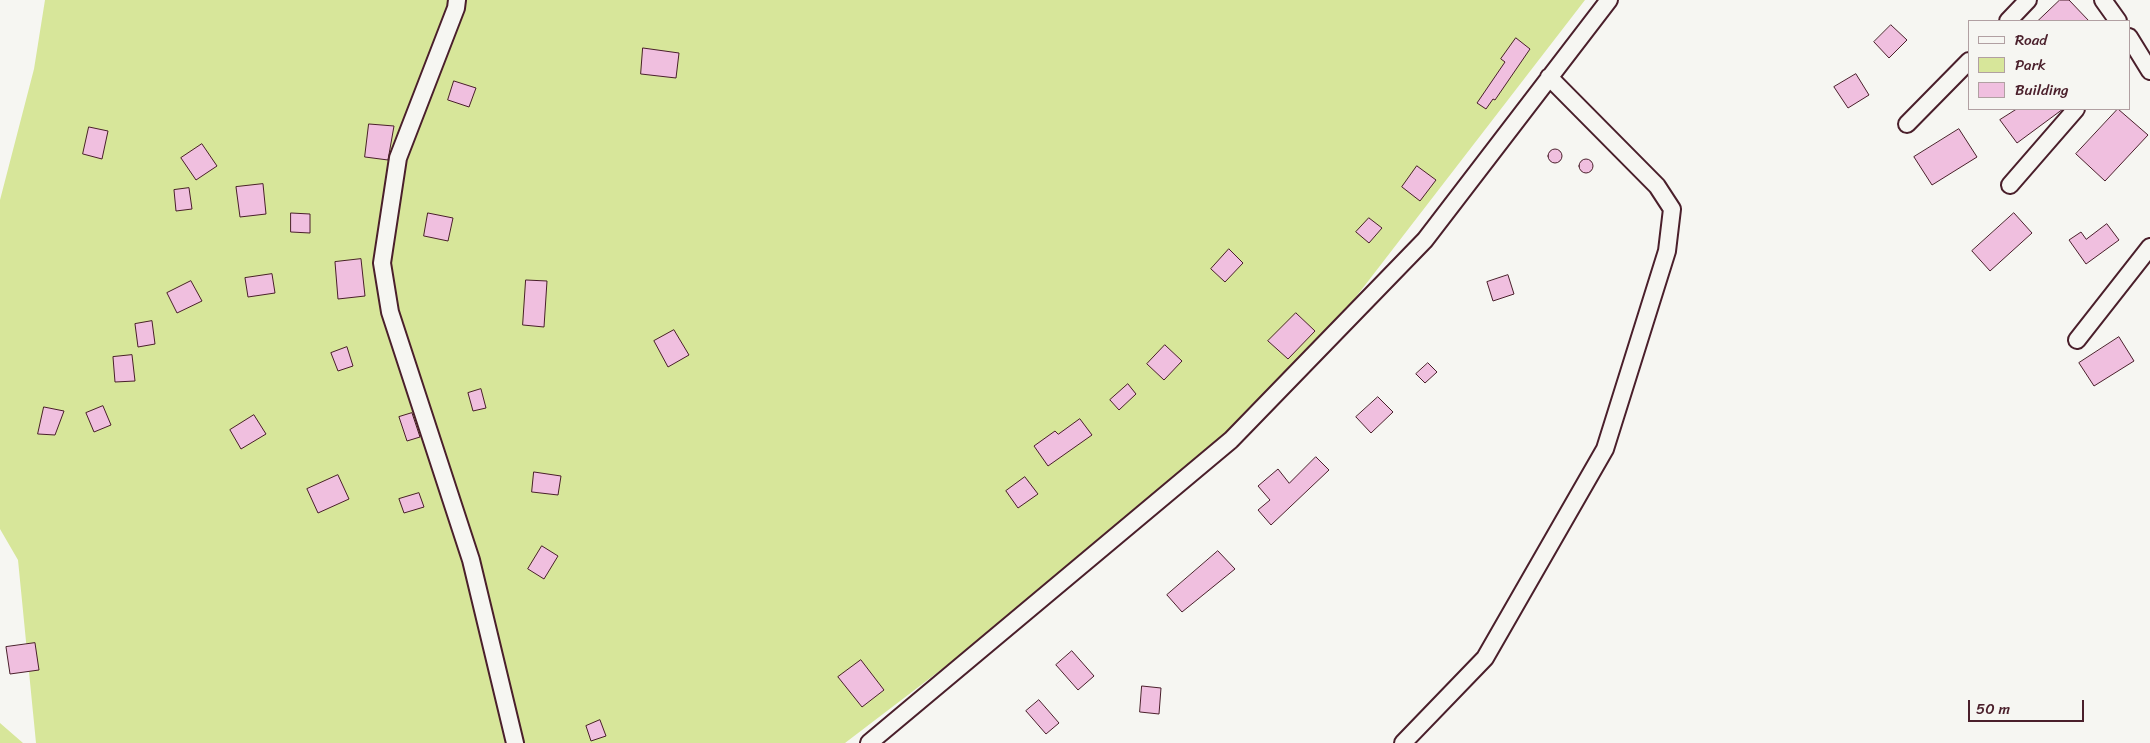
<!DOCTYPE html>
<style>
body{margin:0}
#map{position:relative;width:2150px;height:743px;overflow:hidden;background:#f6f6f2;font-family:Sriracha,sans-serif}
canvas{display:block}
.legend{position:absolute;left:1968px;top:20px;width:162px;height:90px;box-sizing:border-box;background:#f6f6f2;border:1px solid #b1a0a2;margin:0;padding:6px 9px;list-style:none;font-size:15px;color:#4a1f2b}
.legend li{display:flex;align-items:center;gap:10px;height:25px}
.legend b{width:25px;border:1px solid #b1a0a2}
.scale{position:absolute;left:1968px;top:700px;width:116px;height:22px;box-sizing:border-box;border:2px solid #4a1f2b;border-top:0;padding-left:6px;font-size:15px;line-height:18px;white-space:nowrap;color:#4a1f2b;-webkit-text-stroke:4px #f6f6f2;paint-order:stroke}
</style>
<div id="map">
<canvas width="2150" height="743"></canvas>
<ul class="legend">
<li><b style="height:6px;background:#f6f6f2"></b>Road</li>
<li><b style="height:14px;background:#d7e69a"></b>Park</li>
<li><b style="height:14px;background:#f0bfdf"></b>Building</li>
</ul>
<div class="scale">50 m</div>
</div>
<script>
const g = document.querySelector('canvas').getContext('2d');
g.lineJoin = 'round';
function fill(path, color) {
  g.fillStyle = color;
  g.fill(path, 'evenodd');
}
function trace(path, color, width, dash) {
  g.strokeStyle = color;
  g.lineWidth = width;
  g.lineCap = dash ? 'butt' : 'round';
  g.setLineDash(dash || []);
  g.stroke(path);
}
const green = new Path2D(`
 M45,0h1540l-297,385 -270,226 -173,132h-809l-18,-183 -18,-31v-329l34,-131z
 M0,723l23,20h-23z`);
const building = new Path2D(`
 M2060,0h9l20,21h-51z
 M1891,25l16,15 -18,18 -15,-16z
 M1516,38l14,11 -35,51 -2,-1 -7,10 -9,-6 28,-41 -4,-3z
 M643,48l36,5 -3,25 -35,-4z
 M1856,74l13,21 -21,13 -14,-21z
 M454,81l22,7 -7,19 -21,-7z
 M2017,109h46l-46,34 -17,-23z
 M2118,109l30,26 -43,46 -29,-27z
 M369,124l25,2 -6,34 -23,-3z
 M89,127l19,4 -6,28 -19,-5z
 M1959,129l18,28 -45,28 -18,-28z
 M202,144l15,22 -21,14 -15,-22z
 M1548 156a7 7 0 1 1 14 0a7 7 0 1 1-14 0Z
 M1579 166a7 7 0 1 1 14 0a7 7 0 1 1-14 0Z
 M1417,166l19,14 -16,21 -18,-14z
 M263,184l3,30 -26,3 -4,-30z
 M189,188l3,21 -16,2 -2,-21z
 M291,213l19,1v19l-19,-1z
 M428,213l25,5 -5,23 -24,-5z
 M2014,213l18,20 -42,38 -18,-20z
 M1369,218l13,10 -13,15 -13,-11z
 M2107,224l12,16 -33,24 -17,-24 12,-8 5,7z
 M1229,249l14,14 -18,19 -14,-13z
 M361,259l4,37 -27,3 -3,-37z
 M272,274l3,19 -27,4 -3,-19z
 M1508,275l6,19 -21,7 -6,-19z
 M526,280l21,1 -3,46 -21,-2z
 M191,281l11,20 -25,12 -10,-20z
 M1296,313l19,18 -27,28 -20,-18z
 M152,321l3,23 -17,3 -3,-23z
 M674,330l15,25 -21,12 -14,-26z
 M2119,337l15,24 -40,25 -15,-23z
 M1165,345l17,16 -18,19 -17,-16z
 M347,347l6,19 -15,5 -7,-18z
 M132,355l3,26 -20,1 -2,-25z
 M1428,363l9,9 -12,11 -9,-9z
 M1128,384l8,10 -17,16 -9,-10z
 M481,389l5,19 -13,3 -5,-18z
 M1378,397l15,15 -22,21 -15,-16z
 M103,406l8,19 -17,7 -8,-19z
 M44,407l20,4 -9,24 -17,-1z
 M412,413l8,24 -13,4 -8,-24z
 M254,415l12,19 -25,15 -11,-19z
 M1080,419l12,16 -44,31 -14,-20 21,-15 3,3z
 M1316,457l13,13 -58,55 -13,-15 12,-10 -12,-14 20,-17 11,14z
 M534,472l27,4 -3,19 -26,-3z
 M338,475l11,24 -31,14 -11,-24z
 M1025,477l13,17 -20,14 -12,-17z
 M419,493l5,14 -20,6 -5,-14z
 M542,546l16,10 -14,23 -16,-10z
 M1218,551l17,18 -53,43 -15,-17z
 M35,643l4,27 -29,4 -4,-27z
 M1072,651l22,25 -16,14 -22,-25z
 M861,660l23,30 -22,17 -24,-30z
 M1142,686l19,2 -2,26 -19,-2z
 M1039,700l20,23 -13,11 -20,-23z
 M600,720l6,16 -15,5 -5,-15z`);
const street = new Path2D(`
 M457,0l-1,8 -58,150 -16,105 8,49 81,248 44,183
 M2103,0l15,21
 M2008,21l20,-21
 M2129,37l21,34
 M1907,124l62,-63
 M2010,185l66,-76
 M2077,340l73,-93
 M869,743l362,-303 194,-200 184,-240
 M1403,743l82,-85 120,-209 62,-198 5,-42 -15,-23 -108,-109`);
fill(green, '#d7e69a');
fill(building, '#f0bfdf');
trace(building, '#4a1f2b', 1);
trace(street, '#4a1f2b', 20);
trace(street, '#f6f6f2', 16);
</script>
